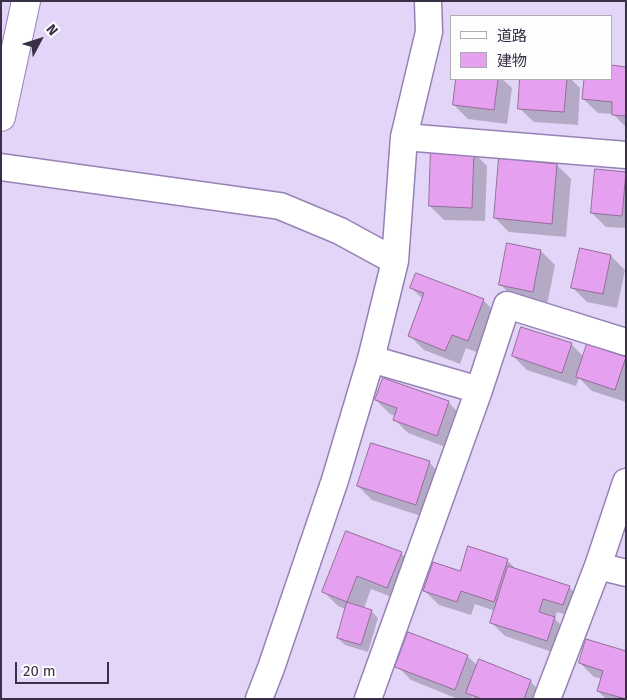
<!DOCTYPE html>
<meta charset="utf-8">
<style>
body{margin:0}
#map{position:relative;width:627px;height:700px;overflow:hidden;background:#e2d5f8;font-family:"Fira Sans","Noto Sans JP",sans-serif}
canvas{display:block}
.frame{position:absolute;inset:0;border:2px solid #393047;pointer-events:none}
.legend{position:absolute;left:450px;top:15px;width:162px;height:65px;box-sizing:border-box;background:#fdfdfd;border:1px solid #afabb4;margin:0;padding:6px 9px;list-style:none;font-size:15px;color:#393047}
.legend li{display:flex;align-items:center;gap:10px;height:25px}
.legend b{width:25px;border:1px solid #afabb4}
.north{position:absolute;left:15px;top:15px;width:50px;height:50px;-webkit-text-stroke:4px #fdfdfd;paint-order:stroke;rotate:50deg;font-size:14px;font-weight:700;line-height:20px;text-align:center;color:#393047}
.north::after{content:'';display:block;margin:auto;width:18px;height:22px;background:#393047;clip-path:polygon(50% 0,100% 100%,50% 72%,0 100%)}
.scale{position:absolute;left:15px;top:662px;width:94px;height:22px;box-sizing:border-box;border:2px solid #393047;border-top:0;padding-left:6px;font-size:15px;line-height:18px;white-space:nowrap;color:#393047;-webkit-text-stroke:4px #fdfdfd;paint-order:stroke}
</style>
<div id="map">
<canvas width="627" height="700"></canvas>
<div class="frame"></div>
<ul class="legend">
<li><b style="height:6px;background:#fff"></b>道路</li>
<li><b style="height:14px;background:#e6a0f0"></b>建物</li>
</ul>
<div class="north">N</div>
<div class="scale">20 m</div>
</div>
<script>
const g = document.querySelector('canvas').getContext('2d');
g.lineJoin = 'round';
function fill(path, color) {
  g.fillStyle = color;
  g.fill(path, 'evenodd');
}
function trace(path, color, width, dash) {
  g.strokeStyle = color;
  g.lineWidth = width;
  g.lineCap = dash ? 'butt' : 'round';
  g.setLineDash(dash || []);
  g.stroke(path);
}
const shadow = new Path2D(`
 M611,67l15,1v59l-13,-13 -15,-1 -15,-14 2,-20h26z
 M457,79h45l10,9 -5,36 -39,-5 -14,-14z
 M521,79h50l9,9 -2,37 -44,-3 -15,-14z
 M473,152l14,14 -2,55 -41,-1 -14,-14z
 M557,165l14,14 -5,58 -57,-5 -14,-14z
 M626,174v54l-20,-1 -14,-14z
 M541,251l14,14 -8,40 -33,-7 -14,-14z
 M611,256l14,14 -8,38 -30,-6 -14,-14z
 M411,288l72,12 14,14 -15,40 -16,-6 -6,16 -36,-14 -14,-14 13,-37z
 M571,344l13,13 42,2v43l-34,-11 -13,-13 -3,8 -49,-16 -14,-14z
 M376,400l72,2 14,14 -11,33 -43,-16 -14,-14 1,-3 -5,-2z
 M429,462l14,15 -13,42 -58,-19 -14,-14z
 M401,553l14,14 -13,34 -31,-12 -7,19 7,3 7,7 -10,34 -23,-7 -7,-7 8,-29 -8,-3 -14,-14z
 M507,560l10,10 52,17 14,14 -6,17 -20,-6 -2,7 13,13 -7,23 -56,-19 -14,-14 4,-11 -20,-7 -4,11 -32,-10 -14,-14 35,-19z
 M587,640l39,59h-20l-8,-8 4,-12 -8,-2 -14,-14z
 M467,656l11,10 52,15 14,14 -1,4h-69l-2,-3 -1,3h-13l-47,-19 -14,-14z`);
const building = new Path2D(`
 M611,65l15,2v49l-14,-1v-13l-30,-3 2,-20h27z
 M456,79h42l-4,31 -41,-5z
 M520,79h47l-3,33 -46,-3z
 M431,148l43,3 -2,57 -43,-2z
 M499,158l58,6 -5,60 -58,-6z
 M595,169l31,3 -4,44 -31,-3z
 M507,243l34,7 -8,42 -34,-7z
 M580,248l31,7 -8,39 -32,-6z
 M416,273l68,26 -16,42 -16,-6 -7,16 -37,-15 16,-43 -14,-5z
 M521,327l51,16 -10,30 -50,-17z
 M587,344l39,13 -11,33 -39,-13z
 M383,378l66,23 -12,35 -44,-16 4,-12 -22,-8z
 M371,443l59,18 -14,44 -59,-19z
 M346,531l56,21 -15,36 -30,-12 -10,26 -25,-10z
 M468,546l40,13 -14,43 -33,-11 -4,11 -34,-11 10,-29 27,9z
 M508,566l62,20 -7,19 -20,-6 -4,13 16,5 -8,24 -57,-18z
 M347,602l25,8 -11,35 -24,-7z
 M408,632l60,23 -13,35 -60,-23z
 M586,639l40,12v48l-29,-8 6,-20 -24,-8z
 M479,659l52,21 -7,19h-42l-16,-6z`);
const street = new Path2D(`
 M404,137l222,18
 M1,167l279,39 60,25 55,30
 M371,359l108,31 28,-85 119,37
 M598,566l28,7
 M259,699l12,-31 64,-188 36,-121 24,-98 9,-124 25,-105 -1,-31
 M368,699l111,-309
 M547,699l51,-133 28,-84`);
const secondary = new Path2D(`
 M1,117l25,-116`);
fill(shadow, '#0003');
fill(building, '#e6a0f0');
trace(building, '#946c99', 1);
trace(street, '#9681b6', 29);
trace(secondary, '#9681b6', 30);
trace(street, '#fff', 26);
trace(secondary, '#fff', 28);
</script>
